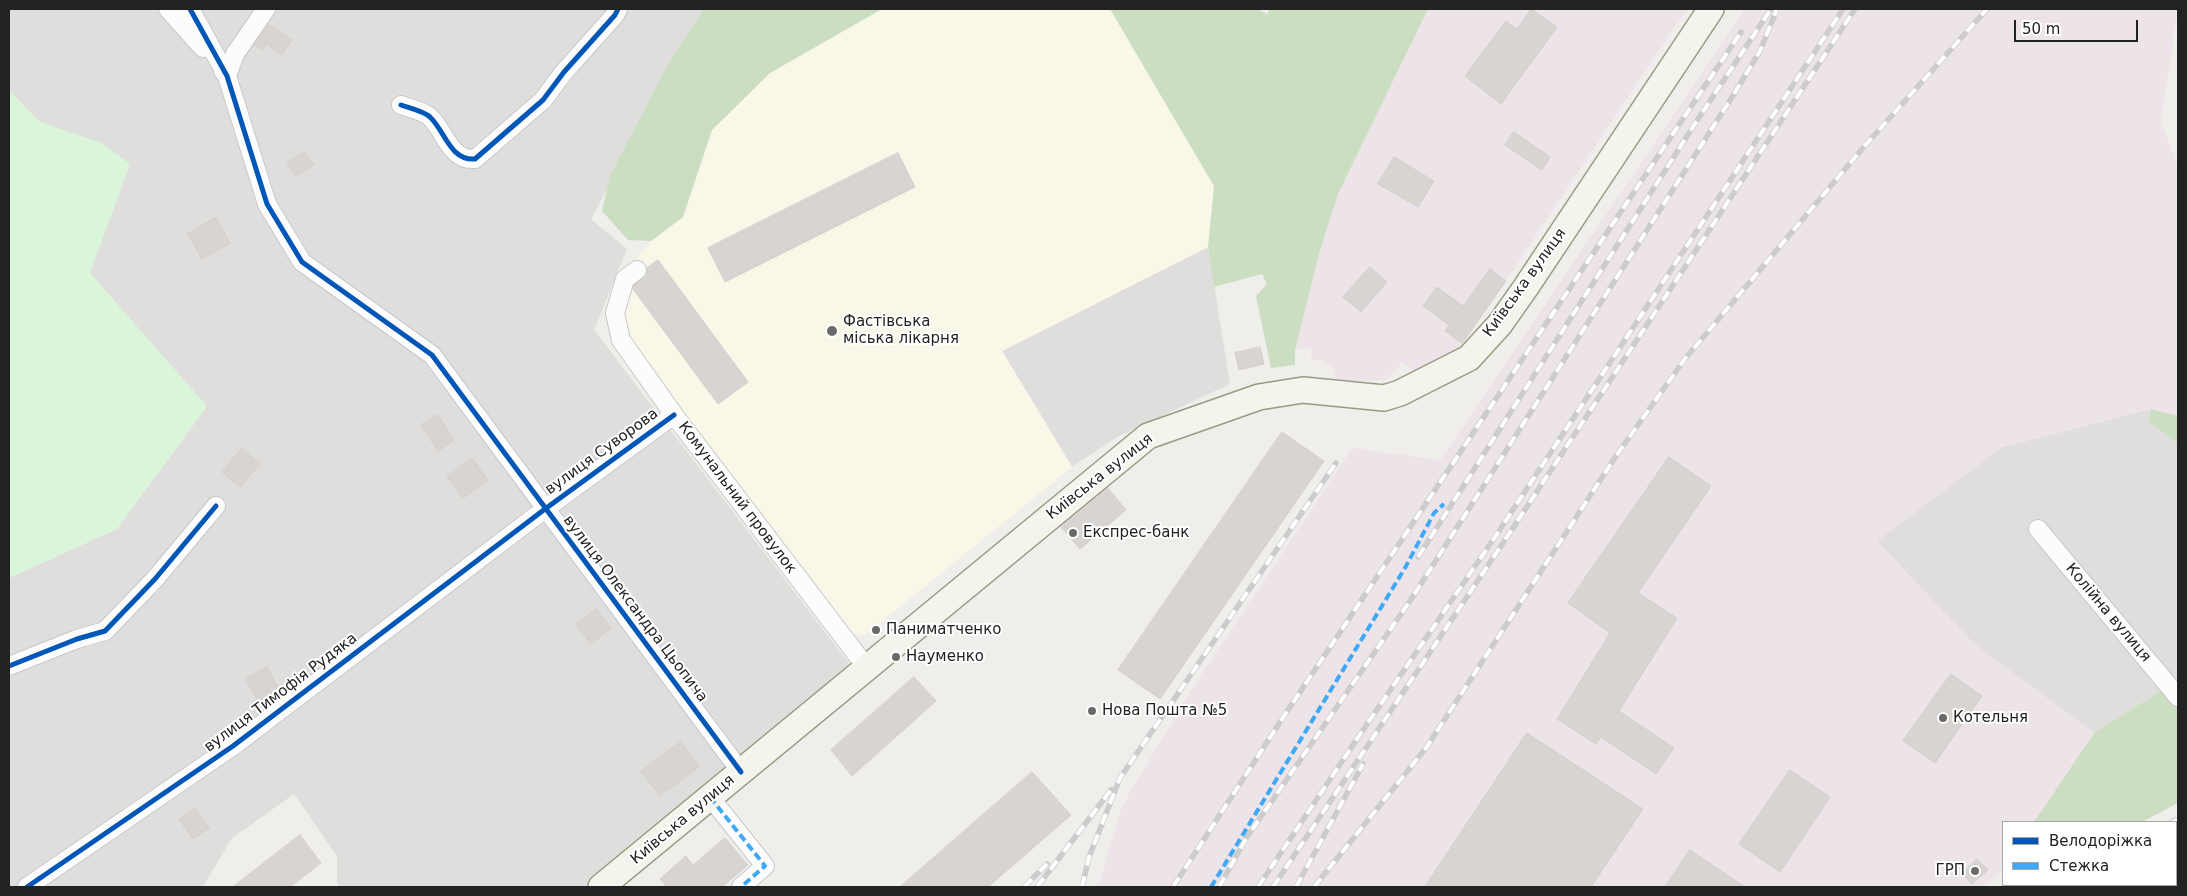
<!DOCTYPE html>
<meta charset="utf-8">
<style>
body{margin:0}
#map{position:relative;width:2187px;height:896px;overflow:hidden;background:#f0eeeb;font-family:"DejaVu Sans",sans-serif}
canvas{display:block}
.frame{position:absolute;inset:0;border:10px solid #222;pointer-events:none}
.legend{position:absolute;left:2002px;top:821px;width:175px;height:65px;box-sizing:border-box;background:#fff;border:1px solid #a7a7a7;margin:0;padding:6px 9px;list-style:none;font-size:15px;color:#222}
.legend li{display:flex;align-items:center;gap:10px;height:25px}
.legend b{width:25px;border:1px solid #a7a7a7}
.scale{position:absolute;left:2014px;top:20px;width:124px;height:22px;box-sizing:border-box;border:2px solid #222;border-top:0;padding-left:6px;font-size:15px;line-height:18px;white-space:nowrap;color:#222;-webkit-text-stroke:4px #fff;paint-order:stroke}
</style>
<div id="map">
<canvas width="2187" height="896"></canvas>
<div class="frame"></div>
<ul class="legend">
<li><b style="height:6px;background:#0057b8"></b>Велодоріжка</li>
<li><b style="height:6px;background:#3fa9f5"></b>Стежка</li>
</ul>
<div class="scale">50 m</div>
</div>
<script>
const g = document.querySelector('canvas').getContext('2d');
g.lineJoin = 'round';
function fill(path, color) {
  g.fillStyle = color;
  g.fill(path, 'evenodd');
}
function trace(path, color, width, dash) {
  g.strokeStyle = color;
  g.lineWidth = width;
  g.lineCap = dash ? 'butt' : 'round';
  g.setLineDash(dash || []);
  g.stroke(path);
}
function drawText(font, color, halo, rows, align = 'center') {
  g.font = font + ' "DejaVu Sans",sans-serif';
  g.lineWidth = 4;
  g.setLineDash([]);
  g.textBaseline = 'middle';
  g.strokeStyle = halo;
  g.fillStyle = color;
  for (const [text, x, y, turn = 0] of rows) {
    g.save();
    g.translate(x, y);
    g.rotate((+turn || 0) * Math.PI / 180);
    g.textAlign = isNaN(turn) ? turn : align;
    if (halo) g.strokeText(text, 0, 0);
    g.fillText(text, 0, 0);
    g.restore();
  }
}
const residential = new Path2D(`
 M9,9h695l-113,210 36,30 -33,81 257,336 -266,221h-245l-3,-4v-27l-43,-62 -63,45 -28,48h-194v-309l108,-49 90,-123 -198,-178z
 M1208,247l22,137 -111,52 -47,31 -70,-116z
 M2151,409l-3,12 30,23v236l-84,53 -120,-89 -97,-103 125,-94z`);
const industrial = new Path2D(`
 M1428,9h259l-224,336 -48,26 -13,-9 -10,13 -7,5 -43,2 -6,-4 -4,-11 -11,-7 -10,1 1,-13 -17,2 24,-96 19,-60z
 M1745,9h433l-17,113 17,44v250l-27,-7 -149,38 -125,94 97,103 120,89 -60,89h-31v45l-5,8 -15,12h-885l24,-81 69,-116 161,-242 88,12z`);
const education = new Path2D(`
 M882,9h228l104,177 -6,61 -206,104 70,116 -207,168 -18,-2 -239,-322 16,-36 27,-34 32,-24 29,-87 58,-57z`);
const forest = new Path2D(`
 M704,9h178l-112,64 -58,57 -29,87 -32,24 -23,-1 -26,-29 8,-35 57,-110z
 M1110,9h147l10,5 3,-5h158l-90,185 -19,60 -24,96v15l-24,3 -15,-72 11,-12 -5,-10 -48,13 -6,-40 6,-61z
 M2151,409l27,7v28l-30,-23z
 M2178,680v123l-36,19h-108l60,-89z`);
const park = new Path2D(`
 M9,90l31,32 62,21 28,21 -40,109 117,133 -90,123 -108,49z`);
const building = new Path2D(`
 M1531,9l26,18 -56,77 -36,-28 41,-55 11,8z
 M268,24l24,16 -10,15 -16,-11 -4,6 -8,-5z
 M1514,132l36,25 -8,13 -37,-25z
 M305,152l9,13 -19,11 -8,-13z
 M898,153l17,34 -190,95 -17,-34z
 M1394,157l40,24 -16,26 -40,-23z
 M216,218l14,25 -28,16 -14,-25z
 M658,260l90,122 -30,22 -85,-115 1,-4 13,-10v-7z
 M1370,267l17,15 -26,30 -18,-15z
 M1490,269l16,12 -44,62 -17,-12 4,-6 -26,-19 14,-19 26,19z
 M1260,347l4,17 -25,6 -4,-17z
 M438,415l16,25 -16,11 -17,-26z
 M1282,432l42,29 -164,238 -42,-29z
 M242,448l18,16 -20,23 -18,-15z
 M1669,457l42,29 -73,107 39,25 -58,93 55,37 -18,26 -55,-37 -5,7 -39,-25 53,-86 -42,-30z
 M472,458l16,22 -25,18 -16,-21z
 M1108,488l18,22 -46,39 -19,-22z
 M596,609l15,19 -20,16 -15,-19z
 M267,667l12,23 -21,11 -12,-22z
 M1951,674l31,22 -47,67 -32,-22z
 M914,677l22,24 -84,75 -21,-26z
 M1527,733l116,76 -52,78h-166z
 M681,742l18,25 -39,29 -19,-25z
 M1790,770l40,27 -50,75 -41,-28z
 M1032,772l39,43 -83,72h-88z
 M195,808l14,20 -16,11 -14,-20z
 M300,835l21,28 -31,24h-57z
 M725,838l23,27 -26,22h-55l-7,-8 26,-23 7,9z
 M1690,850l55,37h-80z
 M1977,859l11,11 -16,14 -10,-11z`);
const street = new Path2D(`
 M168,9l35,39
 M190,9l37,67 40,128 35,58 130,93 309,417
 M223,71l4,5 8,-22 31,-45
 M401,105c8,3 22,6 29,12 15,14 20,44 45,42l68,-59 21,-28 51,-57 3,-6
 M637,270l-12,9 -10,34 6,27 53,75 193,253
 M2038,529l140,168
 M9,666l68,-27 28,-8 50,-52 61,-73
 M710,797l55,69 -24,21
 M2176,828l2,-1
 M27,887l206,-141 312,-237 129,-94
 M2070,887l4,-2`);
const secondary = new Path2D(`
 M601,887l547,-451 111,-39 44,-7 81,8 16,-5 69,-35 31,-34 26,-37 185,-278`);
const rail = new Path2D(`
 M1418,557l280,-438 73,-110
 M2176,880l2,-2
 M1024,887l23,-23
 M1037,887l74,-97
 M1082,887l7,-30 31,-79 216,-315
 M1173,887l111,-171 457,-684
 M1219,887l28,-50 163,-236 324,-507 26,-43 17,-42
 M1258,887l103,-154 134,-196 348,-528
 M1273,887l230,-344 352,-534
 M1296,887l67,-123
 M1314,887l112,-139 190,-292 68,-96 178,-211 125,-140
 M2162,887l5,-2`);
const quiet = new Path2D(`
 M710,797l55,69 -24,21
 M1211,887l194,-319 29,-55 10,-9`);
const cycleway = new Path2D(`
 M190,9l37,67 40,128 35,58 130,93 309,417
 M401,105c8,3 22,6 29,12 15,14 20,44 45,42l68,-59 21,-28 51,-57 3,-6
 M9,666l68,-27 28,-8 50,-52 61,-73
 M27,887l206,-141 312,-237 129,-94`);
const markers = [
 [832,331,6,"#6a6968"],
 [1073,533,5,"#6a6968"],
 [876,630,5,"#6a6968"],
 [896,657,5,"#6a6968"],
 [1092,711,5,"#6a6968"],
 [1943,718,5,"#6a6968"],
 [1975,871,5,"#6a6968"]
];
const streetNames = [
 ["Київська вулиця",1525,283,-54],
 ["вулиця Суворова",602,452,-36],
 ["Київська вулиця",1100,477,-38],
 ["Комунальний провулок",737,498,53],
 ["вулиця Олександра Цьопича",635,609,53],
 ["Колійна вулиця",2108,613,50],
 ["вулиця Тимофія Рудяка",281,693,-37],
 ["Київська вулиця",683,820,-40]
];
const poiNames = [
 ["Фастівська",843,322],
 ["міська лікарня",843,339],
 ["Експрес-банк",1083,533],
 ["Паниматченко",886,630],
 ["Науменко",906,657],
 ["Нова Пошта №5",1102,711],
 ["Котельня",1953,718],
 ["ГРП",1965,871,"right"]
];
fill(residential, '#dfdedc');
fill(industrial, '#ede4e9');
fill(education, '#f8f7e8');
fill(forest, '#cbdec1');
fill(park, '#daf5da');
fill(building, '#d7d4d2');
trace(building, '#d3d0cc', 1);
trace(street, '#c9c8c7', 20);
trace(secondary, '#999a82', 28);
trace(street, '#fdfcfc', 18);
trace(secondary, '#f4f4ed', 25);
trace(rail, '#ccc', 5.5);
trace(rail, '#fff', 4, [11]);
trace(quiet, '#3fa9f5', 4, [8, 4]);
trace(cycleway, '#0057b8', 5);
for (const [x, y, r, color] of markers) {
  const dot = new Path2D();
  dot.arc(x, y, r, 0, 2 * Math.PI);
  g.fillStyle = color;
  g.fill(dot);
  trace(dot, '#fff', 2);
}
drawText('15px', '#222', '#fff', streetNames);
drawText('15px', '#222', '#fff', poiNames, 'left');
</script>
